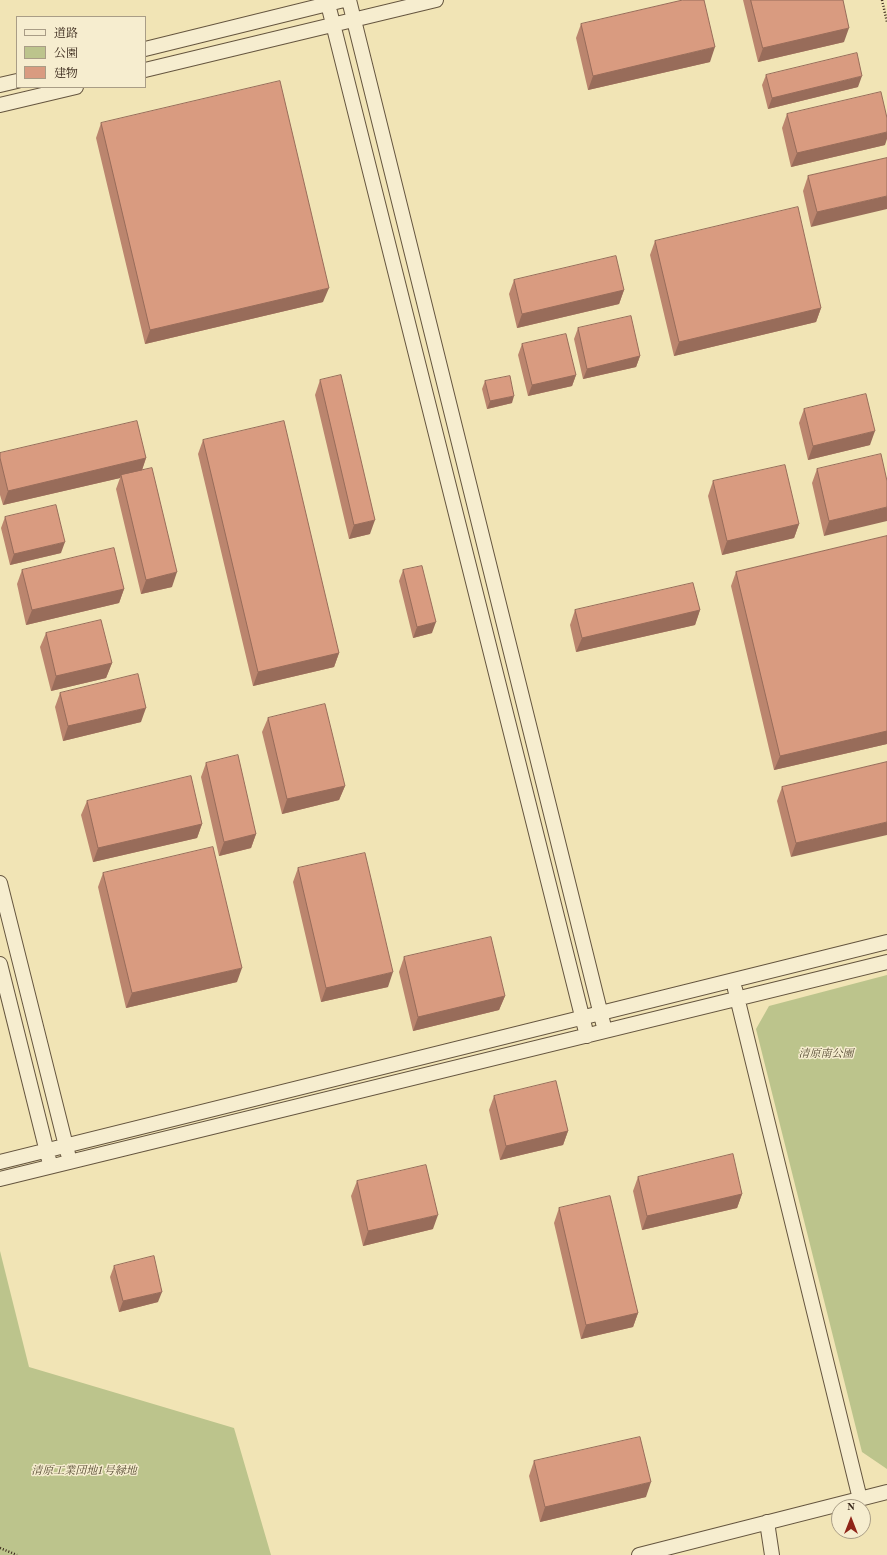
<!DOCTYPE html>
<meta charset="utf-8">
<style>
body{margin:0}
#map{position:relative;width:887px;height:1555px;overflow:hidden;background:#f1e4b5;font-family:"Old Standard TT","Noto Serif JP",serif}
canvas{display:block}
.legend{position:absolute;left:16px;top:16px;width:130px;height:72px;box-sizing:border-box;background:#f6edcf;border:1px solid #a99d86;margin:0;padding:5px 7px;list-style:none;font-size:12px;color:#362518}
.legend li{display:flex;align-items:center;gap:8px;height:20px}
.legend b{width:20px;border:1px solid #a99d86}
.north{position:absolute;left:831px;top:1499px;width:40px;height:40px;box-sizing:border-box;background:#f6edcf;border:1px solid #a99d86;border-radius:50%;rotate:0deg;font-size:11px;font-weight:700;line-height:16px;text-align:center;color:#362518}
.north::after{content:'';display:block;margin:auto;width:14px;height:18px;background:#8f2418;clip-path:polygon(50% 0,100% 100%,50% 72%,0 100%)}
</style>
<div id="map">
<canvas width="887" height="1555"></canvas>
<ul class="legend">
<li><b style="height:5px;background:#f6edcf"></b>道路</li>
<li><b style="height:11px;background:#bcc48c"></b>公園</li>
<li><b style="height:11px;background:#d99b80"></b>建物</li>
</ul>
<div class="north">N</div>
</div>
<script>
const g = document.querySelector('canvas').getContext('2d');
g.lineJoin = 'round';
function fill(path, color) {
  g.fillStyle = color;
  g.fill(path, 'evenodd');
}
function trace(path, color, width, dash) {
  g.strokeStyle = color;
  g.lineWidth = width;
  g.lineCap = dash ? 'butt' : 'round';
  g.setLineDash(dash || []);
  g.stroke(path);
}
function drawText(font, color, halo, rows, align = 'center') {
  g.font = font + ' "Old Standard TT","Noto Serif JP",serif';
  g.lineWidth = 3;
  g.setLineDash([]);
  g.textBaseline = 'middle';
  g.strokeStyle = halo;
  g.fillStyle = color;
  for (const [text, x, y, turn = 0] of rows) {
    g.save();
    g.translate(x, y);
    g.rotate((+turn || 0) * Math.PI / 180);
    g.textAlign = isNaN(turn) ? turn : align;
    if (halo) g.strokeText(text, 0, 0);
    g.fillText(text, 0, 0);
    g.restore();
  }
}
const green = new Path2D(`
 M887,975v494l-25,-17 -106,-423 13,-23z
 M0,1251l29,116 205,61 37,127h-271z`);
const path = new Path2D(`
 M882,0l5,22
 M0,1548l17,7`);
const minor = new Path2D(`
 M327,0l260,1036
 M349,0l256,1031
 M145,49l199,-49
 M145,70l291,-70
 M0,85l17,-4
 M0,105l76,-18
 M0,883l68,271
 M0,964l49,196
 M735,989l125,510
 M0,1162l887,-220
 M0,1179l887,-217
 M767,1522l5,33
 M639,1555l248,-63`);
const wall = new Path2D(`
 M743,0h100l1,42 -86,20z
 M581,24l129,38 -122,28 -12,-52z
 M766,75l92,12 -90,22 -6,-24z
 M787,114l98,31 -94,22 -9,-39z
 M101,123l222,179 -178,42 -49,-206z
 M887,158l-76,69 -8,-36 5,-15z
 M655,241l166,67 -5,14 -142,34 -24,-101z
 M514,280l110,10 -5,14 -102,24 -8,-34z
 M578,328l62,28 -4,11 -53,12 -9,-40z
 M522,344l54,31 -4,11 -44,10 -10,-41z
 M320,380l50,154 -21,5 -34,-144z
 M485,381l27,22 -25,6 -5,-20z
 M804,409l66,36 -62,15 -9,-37z
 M203,440l136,213 -5,14 -81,19 -55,-232z
 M0,453l146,5 -4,12 30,117 -31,7 -25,-105 4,-11 -117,27 -3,-10z
 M817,469l70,12 -63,55 -12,-53z
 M713,481l86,43 -5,14 -72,17 -14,-59z
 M5,517l56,36 -51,12 -9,-37z
 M887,536v208l-113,26 -43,-184 5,-14z
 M22,570l102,19 -5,14 -93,22 -9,-41z
 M403,570l29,63 -19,5 -14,-57z
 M575,610h125l-5,15 -119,27 -6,-27z
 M46,633l66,30 -6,15 -55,13 -11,-44z
 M60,693l81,29 -78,19 -8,-34z
 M268,718l77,68 -6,14 -57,14 -20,-82z
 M887,762l-96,95 -14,-56 5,-14z
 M206,763l50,71 -5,14 -32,8 -18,-79z
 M87,801l115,23 -5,14 -104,24 -12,-47z
 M298,868l90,119 -67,15 -28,-120z
 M103,873l134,109 -111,26 -28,-121z
 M404,957l101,39 -6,14 -86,21 -14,-59z
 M494,1096l74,35 -5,14 -63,15 -11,-50z
 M638,1177l104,17 -5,14 -95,22 -9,-39z
 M357,1181l76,48 -70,17 -12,-50z
 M559,1208l79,105 -5,14 -52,12 -27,-116z
 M114,1266l44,36 -39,10 -9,-35z
 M534,1461l112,36 -106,25 -11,-46z`);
const shadedWall = new Path2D(`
 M849,28l-5,14 -86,20 5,-14z
 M715,47l-5,15 -122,28 5,-14z
 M862,76l-4,11 -90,22 4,-11z
 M887,132v7l-2,6 -94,22 6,-14z
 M887,196v13l-76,18 6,-15z
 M329,288l-6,14 -178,42 5,-14z
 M624,290l-5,14 -102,24 5,-14z
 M821,308l-5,14 -142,34 5,-14z
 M640,356l-4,11 -53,12 4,-10z
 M576,375l-4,11 -44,10 4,-11z
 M514,396l-2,7 -25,6 3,-8z
 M875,431l-5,14 -62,15 5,-14z
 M146,458l-5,15 -20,2 -1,3 -117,27 5,-14z
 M887,507v14l-63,15 5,-15z
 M375,520l-5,14 -21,5 5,-14z
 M799,524l-5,14 -72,17 5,-14z
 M65,542l-4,11 -51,12 4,-11z
 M177,572l-5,15 -31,7 5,-14z
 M124,589l-5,14 -93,22 6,-15z
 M700,610l-5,15 -119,27 6,-14z
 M436,622l-4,11 -19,5 4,-11z
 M339,653l-5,14 -81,19 5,-14z
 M112,663l-6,15 -55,13 5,-15z
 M146,708l-5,14 -78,19 5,-15z
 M887,731v13l-113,26 6,-14z
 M345,786l-6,14 -57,14 5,-15z
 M887,822v13l-96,22 5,-14z
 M202,824l-5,14 -104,24 5,-14z
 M256,834l-5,14 -32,8 5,-14z
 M242,968l-5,14 -111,26 6,-15z
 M393,972l-5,15 -67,15 5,-14z
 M505,996l-6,14 -86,21 5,-14z
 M568,1131l-5,14 -63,15 6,-14z
 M742,1194l-5,14 -95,22 5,-14z
 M438,1215l-5,14 -70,17 5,-15z
 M162,1292l-4,10 -39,10 4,-11z
 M638,1313l-5,14 -52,12 5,-14z
 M651,1482l-5,15 -106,25 5,-15z`);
const building = new Path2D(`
 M683,0h21l11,47 -122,29 -12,-52z
 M751,0h92l6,28 -86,20z
 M857,53l5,23 -90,22 -6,-23z
 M280,81l49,207 -179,42 -49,-207z
 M881,92l6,26v14l-90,21 -10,-39z
 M887,158v38l-70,16 -9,-36z
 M798,207l23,101 -142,34 -24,-101z
 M616,256l8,34 -102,24 -8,-34z
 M631,316l9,40 -53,13 -9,-41z
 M566,334l10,41 -44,10 -10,-41z
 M341,375l34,145 -21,5 -34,-145z
 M510,376l4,20 -24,5 -5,-20z
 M866,394l9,37 -62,15 -9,-37z
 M137,421l9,37 -138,33 -8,-33v-5z
 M284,421l55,232 -81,19 -55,-232z
 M881,454l6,27v26l-58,14 -12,-52z
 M785,465l14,59 -72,17 -14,-60z
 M152,468l25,104 -31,8 -25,-105z
 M56,505l9,37 -51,12 -9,-37z
 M887,536v195l-107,25 -44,-184z
 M114,548l10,41 -92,21 -10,-40z
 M422,566l14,56 -19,5 -14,-57z
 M693,583l7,27 -118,28 -7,-28z
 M101,620l11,43 -56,13 -10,-43z
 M138,674l8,34 -78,18 -8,-33z
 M325,704l20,82 -58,13 -19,-81z
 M238,755l18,79 -32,8 -18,-79z
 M887,762v60l-91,21 -14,-56z
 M191,776l11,48 -104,24 -11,-47z
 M213,847l29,121 -110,25 -29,-120z
 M365,853l28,119 -67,16 -28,-120z
 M491,937l14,59 -87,21 -14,-60z
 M556,1081l12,50 -62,15 -12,-50z
 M733,1154l9,40 -95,22 -9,-39z
 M426,1165l12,50 -70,16 -11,-50z
 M610,1196l28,117 -52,12 -27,-117z
 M154,1256l8,36 -39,9 -9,-35z
 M640,1437l11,45 -106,25 -11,-46z`);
const parkNames = [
 ["清原南公園",826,1054],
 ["清原工業団地1号緑地",84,1471]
];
fill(green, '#bcc48c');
trace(minor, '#65553f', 16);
trace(path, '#362518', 2.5, [1, 2]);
trace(minor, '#f6edcf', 14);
fill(wall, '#bb856e');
fill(shadedWall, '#986c5a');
fill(building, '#d99b80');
trace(building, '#986c5a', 1);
drawText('italic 11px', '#584d35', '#f6edcf', parkNames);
</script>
